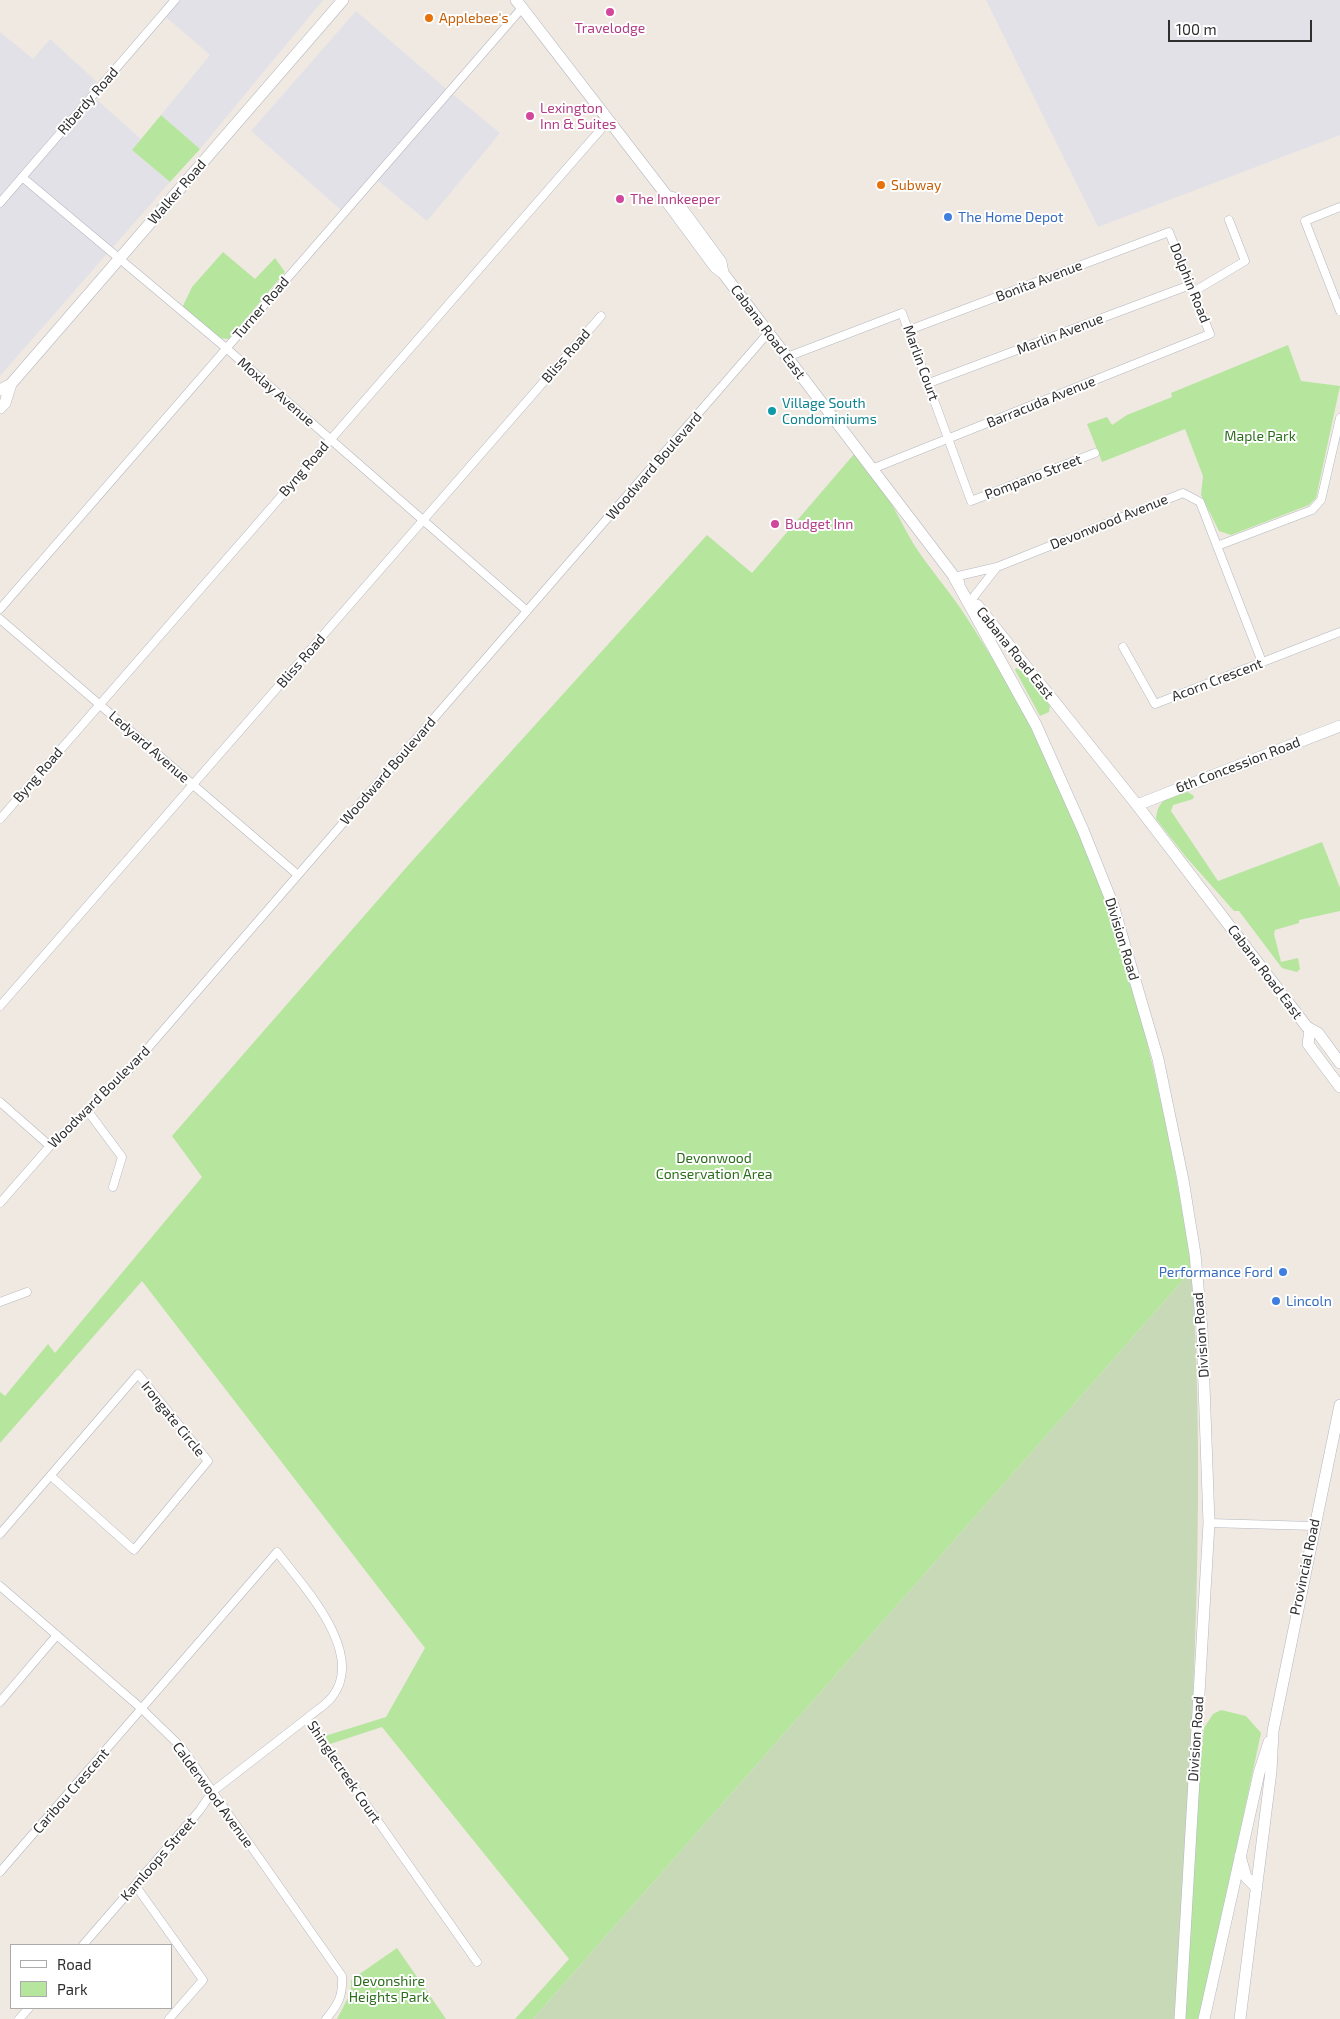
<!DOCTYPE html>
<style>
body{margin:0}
#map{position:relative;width:1340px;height:2019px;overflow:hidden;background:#efe9e1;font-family:"Exo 2",sans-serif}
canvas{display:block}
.legend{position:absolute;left:10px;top:1944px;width:162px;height:65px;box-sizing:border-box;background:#fff;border:1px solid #ababab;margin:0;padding:6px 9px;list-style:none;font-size:15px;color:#2e2e2e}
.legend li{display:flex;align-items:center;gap:10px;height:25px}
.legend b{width:25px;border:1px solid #ababab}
.scale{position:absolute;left:1168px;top:20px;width:144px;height:22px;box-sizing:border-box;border:2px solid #2e2e2e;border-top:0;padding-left:6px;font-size:15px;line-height:18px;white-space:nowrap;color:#2e2e2e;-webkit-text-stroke:4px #fff;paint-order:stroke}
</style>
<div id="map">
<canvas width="1340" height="2019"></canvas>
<ul class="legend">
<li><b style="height:6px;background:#fff"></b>Road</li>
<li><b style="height:14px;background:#b6e59e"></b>Park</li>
</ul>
<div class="scale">100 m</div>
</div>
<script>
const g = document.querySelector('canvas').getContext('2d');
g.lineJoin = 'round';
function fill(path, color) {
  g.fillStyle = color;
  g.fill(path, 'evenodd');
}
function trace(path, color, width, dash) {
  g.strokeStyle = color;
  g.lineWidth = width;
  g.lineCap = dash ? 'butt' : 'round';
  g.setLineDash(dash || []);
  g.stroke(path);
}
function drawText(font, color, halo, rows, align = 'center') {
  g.font = font + ' "Exo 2",sans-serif';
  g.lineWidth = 4;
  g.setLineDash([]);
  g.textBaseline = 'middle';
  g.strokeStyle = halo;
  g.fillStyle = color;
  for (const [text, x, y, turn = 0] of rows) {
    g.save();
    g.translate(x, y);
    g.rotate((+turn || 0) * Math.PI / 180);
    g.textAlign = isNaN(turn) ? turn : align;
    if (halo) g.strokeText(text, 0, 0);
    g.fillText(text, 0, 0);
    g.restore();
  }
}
const industrial = new Path2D(`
 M168,0h155l-123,149 -39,-34 49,-60 -51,-44z
 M986,0h354v135l-242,92z
 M356,11l89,77 55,45 -73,88 -50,-41 -27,33 -9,-3 -90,-79z
 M0,32l33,27 17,-20 47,43 -9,10 53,47 -9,11 38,32 -170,194z`);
const green = new Path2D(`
 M161,115l39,34 -30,33 -38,-32z
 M223,252l32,27 20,-21 10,14 -56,67 -12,-1 -35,-30 10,-21z
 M1288,345l13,36 39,5 -24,112 -7,7 -78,30 -12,-4 -18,-36 2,-19 -18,-47 -83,33 -15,-38 20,-7 5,8 15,-10 45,-18 -1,-4z
 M855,453c10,14 22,28 32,43 9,15 17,32 26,47 15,24 35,46 50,69 31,47 59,95 83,145 78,160 119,338 146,513l-659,749h-18l54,-60 -187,-232 -52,17 -5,-8 61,-19 39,-69 -283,-367 -142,162v-51l5,4 43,-52 7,9 147,-176 -30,-41 240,-275 295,-326 45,38z
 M1016,668l9,5 25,32 -1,7 -9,4 -25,-46z
 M1188,792l6,4 -1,3 -20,6 -2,6 47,70 104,-39 18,46v23l-41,9v3l-24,7 -1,4 7,28 17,-4 2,11 -3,3 -15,-4 -43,-57h-5l-48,-54 -30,-38c2,-22 14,-21 32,-27z
 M1221,1710l25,6 15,17 -61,286h-17l13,-208 8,-83 9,-14z
 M397,1948l49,71h-109l14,-27v-12z`);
const cemetery = new Path2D(`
 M1192,1270c16,250 -3,499 -15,749h-644z`);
const street = new Path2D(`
 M22,177l204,171 301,263
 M0,203l175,-203
 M1340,207l-35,14 35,90
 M1193,292l52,-31 -16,-41
 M787,357l115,-44 69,188 124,-48
 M929,383l261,-98
 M872,469l338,-135 -41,-102 -260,98
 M1217,546l95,-36 9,-10 19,-82
 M954,577l43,-10 186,-74 17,9 62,160
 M972,599l25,-32
 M0,609l522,-601
 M0,619l298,256
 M1123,647l32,57 185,-72
 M0,819l609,-699
 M0,1006l601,-690
 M0,1102l50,44
 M87,1110l35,47 -9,30
 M0,1203l50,-57 78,-75 640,-738
 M0,1302l27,-10
 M1209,1523l105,3
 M0,1534l138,-160 70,87 -74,89 -83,-74
 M0,1586l142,123 40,39 160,228c1,19 -3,28 -16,43
 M0,1702l57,-67
 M0,1872l277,-320c25,33 90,101 55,145 -6,8 -18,15 -26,22l171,243
 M135,1885l68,95 -34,39
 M83,1945l117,-135 12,-18 94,-73
 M19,2019l10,-11`);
const secondary = new Path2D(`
 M516,0l151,196 7,2 47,64 2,11
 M667,196v6l48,65 8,6 236,310
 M0,390l11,-6 332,-384
 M0,408l5,-5 6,-19
 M954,577l82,148 47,105 30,75 45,154 25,121 12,74 7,76 7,193 -29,496
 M977,605l160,200 170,222 11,6 22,30
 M1137,805l203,-79
 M1310,1030l-2,14 32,43
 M1240,1856l6,21 11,11
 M1204,2019l55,-246 10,-31
 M1240,2019l31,-248 2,-40 67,-326`);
const markers = [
 [610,12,5,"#d1479c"],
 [429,18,5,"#e8710a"],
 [530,116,5,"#d1479c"],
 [881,185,5,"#e8710a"],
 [620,199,5,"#d1479c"],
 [948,217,5,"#3f7fe0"],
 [772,411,5,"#0f9aa8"],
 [775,524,5,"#d1479c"],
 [1283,1272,5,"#3f7fe0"],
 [1276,1301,5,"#3f7fe0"]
];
const foodNames = [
 ["Applebee's",439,18],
 ["Subway",891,185]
];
const hotelNames = [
 ["Travelodge",610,28,"center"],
 ["Lexington",540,108],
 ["Inn & Suites",540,124],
 ["The Innkeeper",630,199],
 ["Budget Inn",785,524]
];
const streetNames = [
 ["Riberdy Road",88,101,-49],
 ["Walker Road",177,192,-49],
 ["Bonita Avenue",1039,281,-21],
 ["Dolphin Road",1190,283,68],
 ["Turner Road",261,308,-49],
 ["Cabana Road East",768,332,53],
 ["Marlin Avenue",1060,334,-21],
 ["Bliss Road",566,356,-49],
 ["Marlin Court",921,363,70],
 ["Moxlay Avenue",276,392,41],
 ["Barracuda Avenue",1041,402,-22],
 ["Woodward Boulevard",654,466,-49],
 ["Byng Road",304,469,-49],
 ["Pompano Street",1033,477,-21],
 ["Devonwood Avenue",1109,522,-22],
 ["Cabana Road East",1015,653,51],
 ["Bliss Road",301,661,-49],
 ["Acorn Crescent",1217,680,-21],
 ["Ledyard Avenue",149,747,41],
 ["6th Concession Road",1238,765,-21],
 ["Woodward Boulevard",388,771,-49],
 ["Byng Road",38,775,-49],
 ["Division Road",1122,939,73],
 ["Cabana Road East",1265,972,53],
 ["Woodward Boulevard",99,1097,-45],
 ["Division Road",1201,1335,-94],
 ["Irongate Circle",173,1419,51],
 ["Provincial Road",1305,1567,-78],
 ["Division Road",1196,1739,-86],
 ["Shinglecreek Court",344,1772,56],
 ["Caribou Crescent",71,1791,-49],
 ["Calderwood Avenue",213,1795,54],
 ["Kamloops Street",158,1859,-49]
];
const shopNames = [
 ["The Home Depot",958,217],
 ["Performance Ford",1273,1272,"right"],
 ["Lincoln",1286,1301]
];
const cultureNames = [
 ["Village South",782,403],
 ["Condominiums",782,419]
];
const parkNames = [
 ["Maple Park",1260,436],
 ["Devonwood",714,1158],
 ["Conservation Area",714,1174],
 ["Devonshire",389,1981],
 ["Heights Park",389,1997]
];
fill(industrial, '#e3e1e8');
fill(green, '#b6e59e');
fill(cemetery, '#c8d9b8');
trace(street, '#b4b7c1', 9);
trace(secondary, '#b4b7c1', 12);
trace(street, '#fff', 8);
trace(secondary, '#fff', 11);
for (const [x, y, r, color] of markers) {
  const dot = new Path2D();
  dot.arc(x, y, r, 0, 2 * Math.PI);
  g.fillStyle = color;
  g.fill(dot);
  trace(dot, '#fff', 2);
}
drawText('14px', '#c56008', '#fff', foodNames, 'left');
drawText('14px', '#b23c85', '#fff', hotelNames, 'left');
drawText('14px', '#2e2e2e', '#fff', streetNames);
drawText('14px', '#366cbe', '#fff', shopNames, 'left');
drawText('14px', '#0d838f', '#fff', cultureNames, 'left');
drawText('14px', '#2c6e1b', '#fff', parkNames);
</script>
